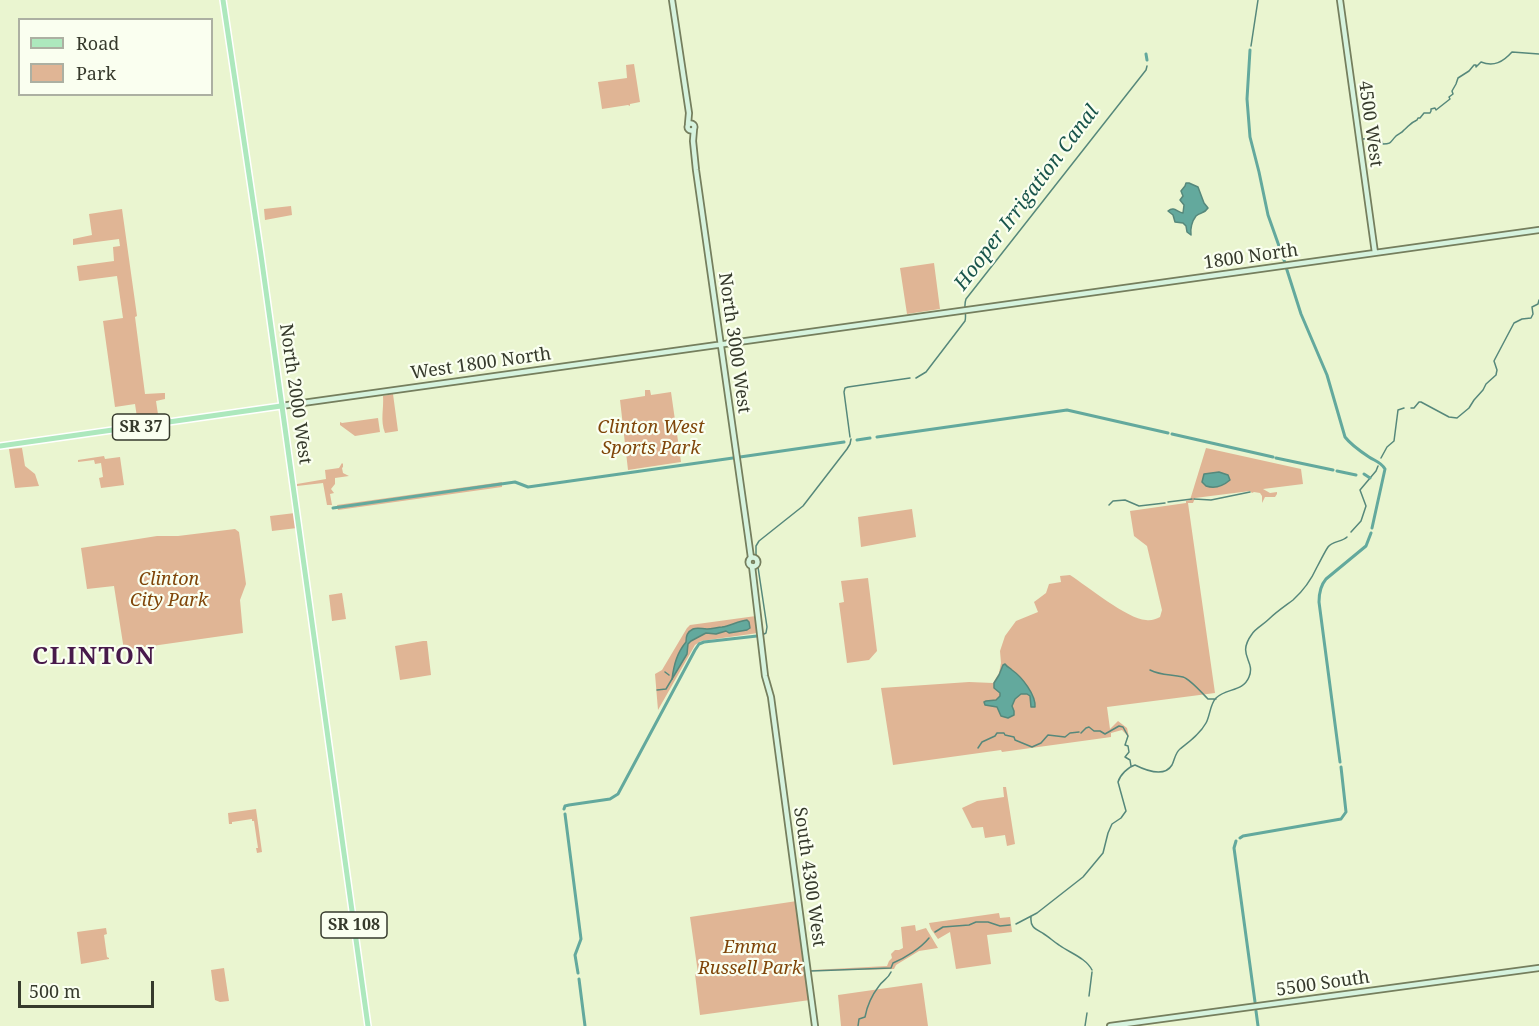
<!DOCTYPE html>
<style>
body{margin:0}
#map{position:relative;width:1539px;height:1026px;overflow:hidden;background:#eaf5d0;font-family:"Noto Serif",serif}
canvas{display:block}
.legend{position:absolute;left:18px;top:18px;width:195px;height:78px;box-sizing:border-box;background:#fafff0;border:2px solid #acb0a2;margin:0;padding:8px 10px;list-style:none;font-size:18px;color:#363a2c}
.legend li{display:flex;align-items:center;gap:12px;height:30px}
.legend b{width:30px;border:2px solid #acb0a2}
.scale{position:absolute;left:18px;top:981px;width:136px;height:27px;box-sizing:border-box;border:3px solid #363a2c;border-top:0;padding-left:8px;font-size:18px;line-height:21px;white-space:nowrap;color:#363a2c;-webkit-text-stroke:4px #fafff0;paint-order:stroke}
</style>
<div id="map">
<canvas width="1539" height="1026"></canvas>
<ul class="legend">
<li><b style="height:8px;background:#ade8bd"></b>Road</li>
<li><b style="height:16px;background:#e0b595"></b>Park</li>
</ul>
<div class="scale">500 m</div>
</div>
<script>
const g = document.querySelector('canvas').getContext('2d');
g.lineJoin = 'round';
function fill(path, color) {
  g.fillStyle = color;
  g.fill(path, 'evenodd');
}
function trace(path, color, width, dash) {
  g.strokeStyle = color;
  g.lineWidth = width;
  g.lineCap = dash ? 'butt' : 'round';
  g.setLineDash(dash || []);
  g.stroke(path);
}
function drawText(font, color, halo, rows, align = 'center') {
  g.font = font + ' "Noto Serif",serif';
  g.lineWidth = 4.5;
  g.setLineDash([]);
  g.textBaseline = 'middle';
  g.strokeStyle = halo;
  g.fillStyle = color;
  for (const [text, x, y, turn = 0] of rows) {
    g.save();
    g.translate(x, y);
    g.rotate((+turn || 0) * Math.PI / 180);
    g.textAlign = isNaN(turn) ? turn : align;
    if (halo) g.strokeText(text, 0, 0);
    g.fillText(text, 0, 0);
    g.restore();
  }
}
const green = new Path2D(`
 M634,64l6,38 -10,2v2l-2,-1 -26,4 -4,-27 29,-4 -1,-13z
 M291,206l1,9 -27,5 -1,-11z
 M122,209l15,107 -2,1 10,77 18,-1h2v6l-9,2 3,20 -21,3 -3,-20 -20,3 -12,-86 20,-3 -6,-42 -38,5 -2,-15 37,-5 -1,-14 7,-1 -1,-7 -46,6v-6l19,-4 -3,-21z
 M934,263l6,46 -33,5 -7,-46z
 M645,390h5l1,5 20,-3 10,70 -53,8 -8,-70 25,-4z
 M393,394l5,37 -13,2c-5,-13 -1,-24 -2,-37z
 M378,418l2,14 -25,4 -15,-11v-3l2,1z
 M22,448l3,18 10,8 4,12 -24,2 -6,-39z
 M1206,448l95,21 2,15 -40,5 7,4 7,-1v2l-2,3h-10l-3,6v-7l-2,-3 -6,-1 -2,1 -2,-2 -55,7 -2,5h-5l27,190 -108,14 3,22 8,-8 9,7 2,9 -7,-7 -11,3v4l-7,1 -102,14 -1,-2 -108,15 -12,-77 88,-6 24,1 6,-10 2,-10 -1,-12 5,-15 11,-15 22,-9 -4,-10 12,-9 3,-9 12,-2 -1,-6 10,-1c17,11 57,44 76,45 5,1 10,-1 14,-3l2,-7 -15,-64 -13,-10 -4,-25 56,-8v-2l4,-1z
 M104,456l1,3 15,-2 4,28 -23,3 -2,-10 4,-1 -2,-14 -6,1 -1,-4 -16,2v-2z
 M342,463l1,1v3l-1,1 1,5 6,3 -14,2v6l-4,5 3,4 -4,1 2,11h-5l-4,-22 -26,3v-2l29,-5 -1,-9 14,-2z
 M502,482v5l-164,23 -1,-5z
 M912,509l4,28 -55,10 -3,-30z
 M295,513l2,15 -25,3 -2,-15z
 M235,529l4,3 7,52 -6,16 3,33 -119,17 -10,-64 -27,3 -6,-41 76,-12h21z
 M868,578l9,73 -8,9 -22,3 -8,-60 5,-1 -3,-21z
 M342,593l4,26 -14,2 -3,-26z
 M756,616l2,17 -57,8 -6,4 -37,65 -3,-36 7,-4 25,-42 3,-3z
 M423,641h4l4,34 -31,5 -5,-34z
 M1003,787h3l9,57 -8,2 -2,-11 -20,3 -2,-11 -11,1 -10,-20 15,-7 27,-4z
 M256,809l6,43 -5,1 -1,-5h2l-4,-27h-2v-2l-20,3v2h-3l-1,-11z
 M797,901l13,99 -110,15 -5,-41 3,-1 -8,-56z
 M999,913l1,5 10,-1 2,15 -25,3 4,29 -35,5 -6,-37 -12,7 -7,-10 -2,-6z
 M915,925l1,6 10,-3 12,20 -19,3 -23,14 -2,4 -83,2 1,-1 75,-4 2,-5 3,-3 -1,-4 4,-4h4l4,-2 -2,-21z
 M106,928l1,6 -3,1 3,22 2,1v1l-28,5 -4,-32z
 M224,968l5,33 -9,1 -5,-2 -4,-30z
 M922,983l6,43h-87l-3,-31z`);
const water = new Path2D(`
 M1186,183h3l9,4 6,16 4,5c-4,6 -7,4 -12,8 -4,5 -6,13 -5,19l-4,-3 -1,-6 -3,-3 -8,-1 -2,-7 -5,-4c6,-5 9,1 15,2l1,-8 -4,-5 3,-4 -2,-5 4,-5z
 M1219,472l9,3 2,5c-7,6 -15,9 -24,6l-4,-4 2,-8z
 M747,620l2,2 1,6 -3,2 -18,3 -3,-2 -10,3 -10,-1 -15,8 -3,3 -1,10 -15,25c2,-15 5,-26 14,-37 0,-6 1,-10 7,-13 5,-2 9,0 14,0 5,0 11,-2 15,-2 8,-1 16,-6 25,-7z
 M1005,664c2,3 5,4 7,6 10,7 24,25 23,37h-4l-1,-11 -3,-2h-6l-6,5 -3,7 2,5v4l-6,3 -7,-2 -4,-9 -12,-2 -1,-3 2,-1 10,-1 4,-4v-3l-6,-5v-5l5,-8 4,-10z`);
const stream = new Path2D(`
 M1251,46l7,-46
 M1361,137l2,2 9,-1 1,3 2,-1 1,2 5,-2 2,4c9,0 7,-2 13,-8 2,-2 6,-3 8,-6 5,-4 6,-7 13,-10l1,-2h2l4,-5h6l1,-2v-2l4,-1 1,2 14,-11 -1,-2 4,-3 -1,-3 4,-7 2,-6 11,-7 5,-6h2v2l5,-5c13,5 22,0 31,-10l27,2
 M916,378l10,-6 39,-51c2,-8 -2,-14 1,-22l180,-229 1,-4
 M1411,408h3l5,-6h2l28,15 8,1 12,-10 5,-8 9,-10 3,-6 10,-9 1,-5 -3,-9 1,-2 19,-36 8,-4 9,-1 2,-4 -1,-7 6,-3 1,-4
 M850,437l-6,-45 1,-4 3,-1 62,-9
 M1381,458l6,-11 7,-6 4,-31 6,-2
 M1194,499l17,1 39,-8
 M1168,502l24,-3
 M1109,505l4,-4 12,-1 14,6 26,-3
 M1351,532l10,-11 5,-15 -6,-16 16,-19 2,-5
 M756,555v-9l3,-5 44,-35 44,-57 3,-5 1,-5
 M758,567l9,60 -1,6 -4,2
 M1150,670c12,6 20,4 33,7 7,2 19,16 25,22h8
 M665,672l4,3
 M657,690l9,-1 6,-10
 M1081,733l5,-5 3,-1 5,4h6l5,3 14,-8 4,1 5,9 -3,9 3,1 1,6 -4,5 5,3 1,6
 M978,748l4,-6 13,-6 2,-3h7l1,2 9,2 1,3 17,7 9,-4 7,-8 17,2 5,-4 9,-1
 M1031,917c-1,11 5,12 13,17 5,3 10,8 15,11 11,8 27,13 33,25
 M1016,924l21,-11 46,-36 20,-24 5,-20 4,-9 9,-6 5,-7 -8,-29c2,-7 10,-15 17,-17 10,5 29,13 37,0 3,-6 3,-12 8,-16 9,-7 20,-15 26,-26 4,-7 4,-19 10,-25 10,-10 27,-6 33,-21 7,-17 -13,-21 3,-43 4,-6 11,-9 17,-15 7,-7 16,-13 24,-19 10,-9 19,-22 24,-33 4,-7 7,-14 11,-20 4,-6 14,-5 19,-10
 M935,932l8,-5 26,-2 7,-3h12l12,4 10,-1
 M757,948l3,-7
 M891,968l2,-5c12,-5 28,-15 36,-25
 M811,971l80,-3
 M1089,996l3,-24
 M858,1026l1,-7 6,-2c2,-11 7,-22 14,-31 4,-6 9,-7 12,-14
 M1085,1026l2,-13`);
const canal = new Path2D(`
 M1250,50l-3,49 3,38 9,35 9,43 17,48
 M1146,54l1,6
 M1286,267l15,47 26,61 18,62c6,8 15,14 24,20 6,4 12,5 16,12l-13,59
 M1172,434l101,23
 M877,437l190,-27 101,23
 M857,440l13,-2
 M740,457l104,-15
 M1276,458l57,12
 M1337,471l19,4
 M1364,474l6,4
 M333,508l182,-26 13,5 205,-29
 M1340,762l-21,-160c0,-9 1,-16 7,-23l40,-33 5,-13
 M564,809l1,-3 4,-1 41,-6 8,-5 77,-144 4,-6 5,-2 53,-6
 M565,814l16,125 -6,16 3,18
 M1240,838l3,-2 98,-17 5,-7 -5,-45
 M1236,841l-2,7 21,154
 M579,979l6,47
 M1256,1011l2,15`);
const secondary = new Path2D(`
 M672,0l17,113 -1,11
 M1340,0l35,253
 M687.5 127a3.5 3.5 0 1 1 7 0a3.5 3.5 0 1 1-7 0Z
 M694,129l-1,12 3,29 52,366 3,22
 M281,406l1258,-176
 M748.5 562a4.5 4.5 0 1 1 9 0a4.5 4.5 0 1 1-9 0Z
 M752,566l13,110 6,21 44,329
 M1110,1026l429,-58`);
const primary = new Path2D(`
 M223,0l38,255 107,771
 M0,446l281,-40`);
const shields = [
 [141,427,57],
 [354,925,66]
];
const shieldNames = [
 ["SR 37",141,427],
 ["SR 108",354,925]
];
const streetNames = [
 ["4500 West",1370,124,82],
 ["1800 North",1251,257,-8],
 ["North 3000 West",734,343,82],
 ["West 1800 North",481,364,-8],
 ["North 2000 West",295,394,82],
 ["South 4300 West",809,877,82],
 ["5500 South",1323,984,-8]
];
const parkNames = [
 ["Clinton West",651,428],
 ["Sports Park",651,449],
 ["Clinton",169,580],
 ["City Park",169,601],
 ["Emma",750,948],
 ["Russell Park",750,969]
];
const waterNames = [
 ["Hooper Irrigation Canal",1027,198,-53]
];
const districtNames = [
 ["CLINTON",94,657]
];
fill(green, '#e0b595');
fill(water, '#63a99d');
trace(water, '#56887b', 1.5);
trace(stream, '#56887b', 1.5);
trace(canal, '#63a99d', 3);
trace(secondary, '#757e5d', 8);
trace(primary, '#fff', 8);
trace(secondary, '#d6f3de', 4.5);
trace(primary, '#ade8bd', 5);
for (const [x, y, w] of shields) {
  const box = new Path2D();
  box.roundRect(x - w / 2, y - 13, w, 26, 4.5);
  g.fillStyle = '#fafff0';
  g.fill(box);
  trace(box, '#363a2c', 1.5);
}
drawText('bold 16px', '#363a2c', null, shieldNames);
drawText('18px', '#363a2c', '#fafff0', streetNames);
drawText('italic 18px', '#7f4509', '#fafff0', parkNames);
drawText('italic 20px', '#19554c', '#fafff0', waterNames);
g.letterSpacing = '1.5px';
drawText('bold 24px', '#481a4b', '#fafff0', districtNames);
g.letterSpacing = '0px';
</script>
